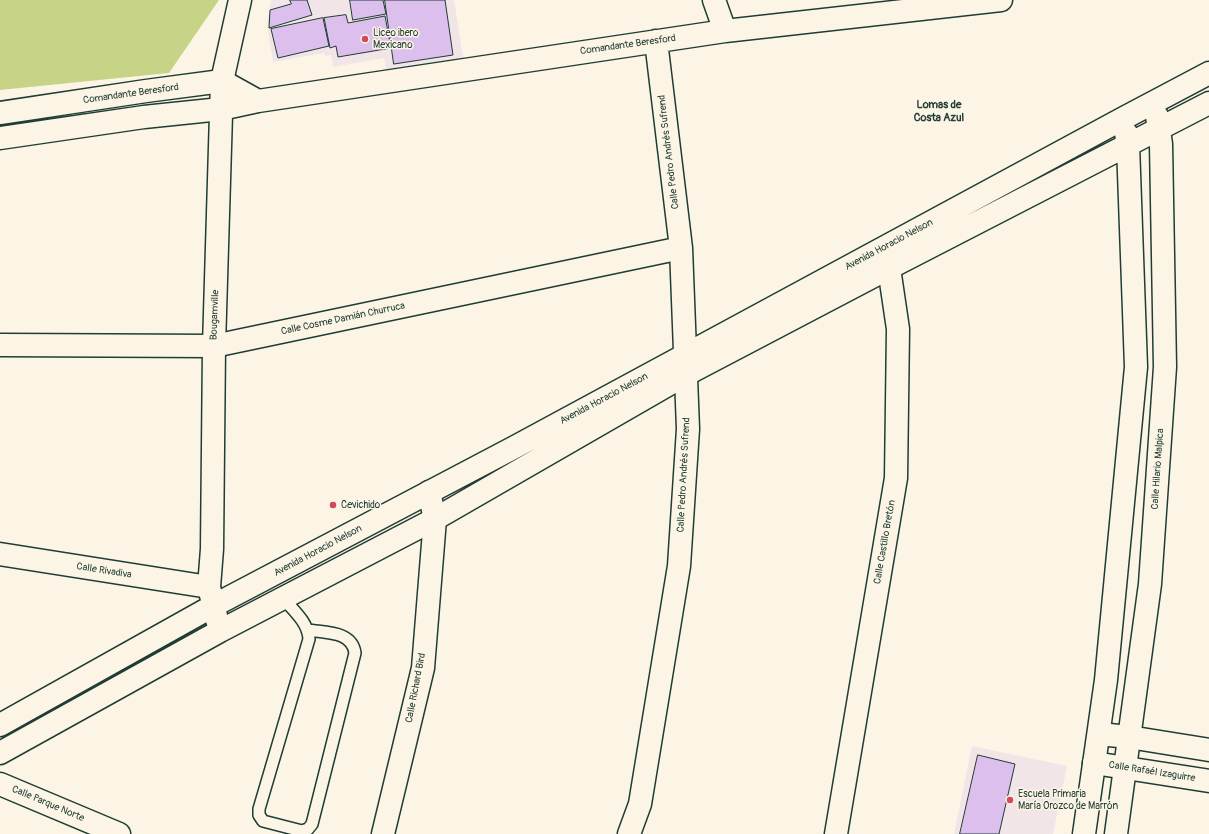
<!DOCTYPE html>
<meta charset="utf-8">
<style>
body{margin:0}
canvas{display:block;background:#fcf5e5}
</style>
<canvas width="1209" height="834"></canvas>
<script>
const g = document.querySelector('canvas').getContext('2d');
g.lineJoin = 'round';
function fill(path, color) {
  g.fillStyle = color;
  g.fill(path, 'evenodd');
}
function trace(path, color, width, dash) {
  g.strokeStyle = color;
  g.lineWidth = width;
  g.lineCap = dash ? 'butt' : 'round';
  g.setLineDash(dash || []);
  g.stroke(path);
}
function drawText(font, color, halo, rows, align = 'center') {
  g.font = font + ' Pangolin,sans-serif';
  g.lineWidth = 3;
  g.setLineDash([]);
  g.textBaseline = 'middle';
  g.strokeStyle = halo;
  g.fillStyle = color;
  for (const [text, x, y, turn = 0] of rows) {
    g.save();
    g.translate(x, y);
    g.rotate((+turn || 0) * Math.PI / 180);
    g.textAlign = isNaN(turn) ? turn : align;
    if (halo) g.strokeText(text, 0, 0);
    g.fillText(text, 0, 0);
    g.restore();
  }
}
const built = new Path2D(`
 M271,0h183l10,63 -77,12 -3,-17 -51,9 -2,-12 -6,1 -1,-3 -51,9 -6,-38z
 M972,746l95,20 -14,68h-99z`);
const green = new Path2D(`
 M0,0h219l-50,73 -169,17z`);
const building = new Path2D(`
 M290,0h17l5,15 -43,13 1,-18 21,-6z
 M350,0h33l3,14 -33,6z
 M385,0h60l8,55 -59,9z
 M346,15l2,8 37,-7 6,32 -53,9 -2,-11 -6,2 -6,-30z
 M323,18l6,28 -51,12 -7,-29z
 M978,755l37,9 -16,70h-39z`);
const lane = new Path2D(`
 M283,598c10,12 25,24 26,41l-50,170v6l4,6 39,10 6,-2 4,-5 43,-171c-3,-22 -29,-20 -47,-23`);
const street = new Path2D(`
 M714,0l11,31
 M0,113l146,-22 76,-10 36,20
 M0,138l144,-21 77,-8 37,-8 467,-70 276,-31
 M0,345l214,1 467,-98
 M0,554l209,33
 M1099,734l30,3 80,13
 M1094,763l115,18
 M383,834l40,-166 12,-149 -6,-27
 M629,834l11,-30 39,-238 9,-137 -7,-181 -25,-207
 M836,834l60,-356 2,-149 -9,-61 -7,-15`);
const secondary = new Path2D(`
 M217,620l-8,-33 3,-38 2,-203 8,-265 18,-81
 M0,725l213,-119 302,-159 609,-329 85,-45
 M0,753l220,-122 215,-112 250,-144 204,-107 320,-165
 M0,784l119,50
 M1084,834l22,-154 30,-313 -8,-222 -2,-12
 M1116,834l34,-250 15,-217 -4,-223 -4,-28`);
const markers = [
 [365,39,4,"#d1495b"],
 [333,505,4,"#d1495b"],
 [1010,800,4,"#d1495b"]
];
const poiNames = [
 ["Liceo ibero",373,33],
 ["Mexicano",373,45],
 ["Cevichido",341,505],
 ["Escuela Primaria",1018,794],
 ["María Orozco de Marrón",1018,806]
];
const streetNames = [
 ["Comandante Beresford",628,45,-8],
 ["Comandante Beresford",131,94,-8],
 ["Calle Pedro Andrés Sufrend",669,152,-97],
 ["Avenida Horacio Nelson",889,245,-28],
 ["Bougamville",215,315,-88],
 ["Calle Cosme Damián Churruca",343,319,-12],
 ["Avenida Horacio Nelson",604,399,-28],
 ["Calle Hilario Malpica",1158,469,-86],
 ["Calle Pedro Andrés Sufrend",684,475,-87],
 ["Calle Castillo Bretón",885,542,-80],
 ["Avenida Horacio Nelson",318,551,-28],
 ["Calle Rivadiva",104,571,9],
 ["Calle Richard Bird",416,688,-79],
 ["Calle Rafaél Izaguirre",1152,772,9],
 ["Calle Parque Norte",48,804,23]
];
const neighbourhoodNames = [
 ["Lomas de",939,105],
 ["Costa Azul",939,118]
];
fill(built, '#f2e5e7');
fill(green, '#c7d488');
fill(building, '#dcbfec');
trace(building, '#1f3d34', 1);
trace(lane, '#1f3d34', 14);
trace(street, '#1f3d34', 25);
trace(secondary, '#1f3d34', 25);
trace(lane, '#fcf5e5', 11);
trace(street, '#fcf5e5', 22);
trace(secondary, '#fcf5e5', 22);
for (const [x, y, r, color] of markers) {
  const dot = new Path2D();
  dot.arc(x, y, r, 0, 2 * Math.PI);
  g.fillStyle = color;
  g.fill(dot);
  trace(dot, '#fcf5e5', 1.5);
}
drawText('10px', '#1f3d34', '#fcf5e5', poiNames, 'left');
drawText('10px', '#1f3d34', '#fcf5e5', streetNames);
drawText('bold 11px', '#1f3d34', '#fcf5e5', neighbourhoodNames);
</script>
